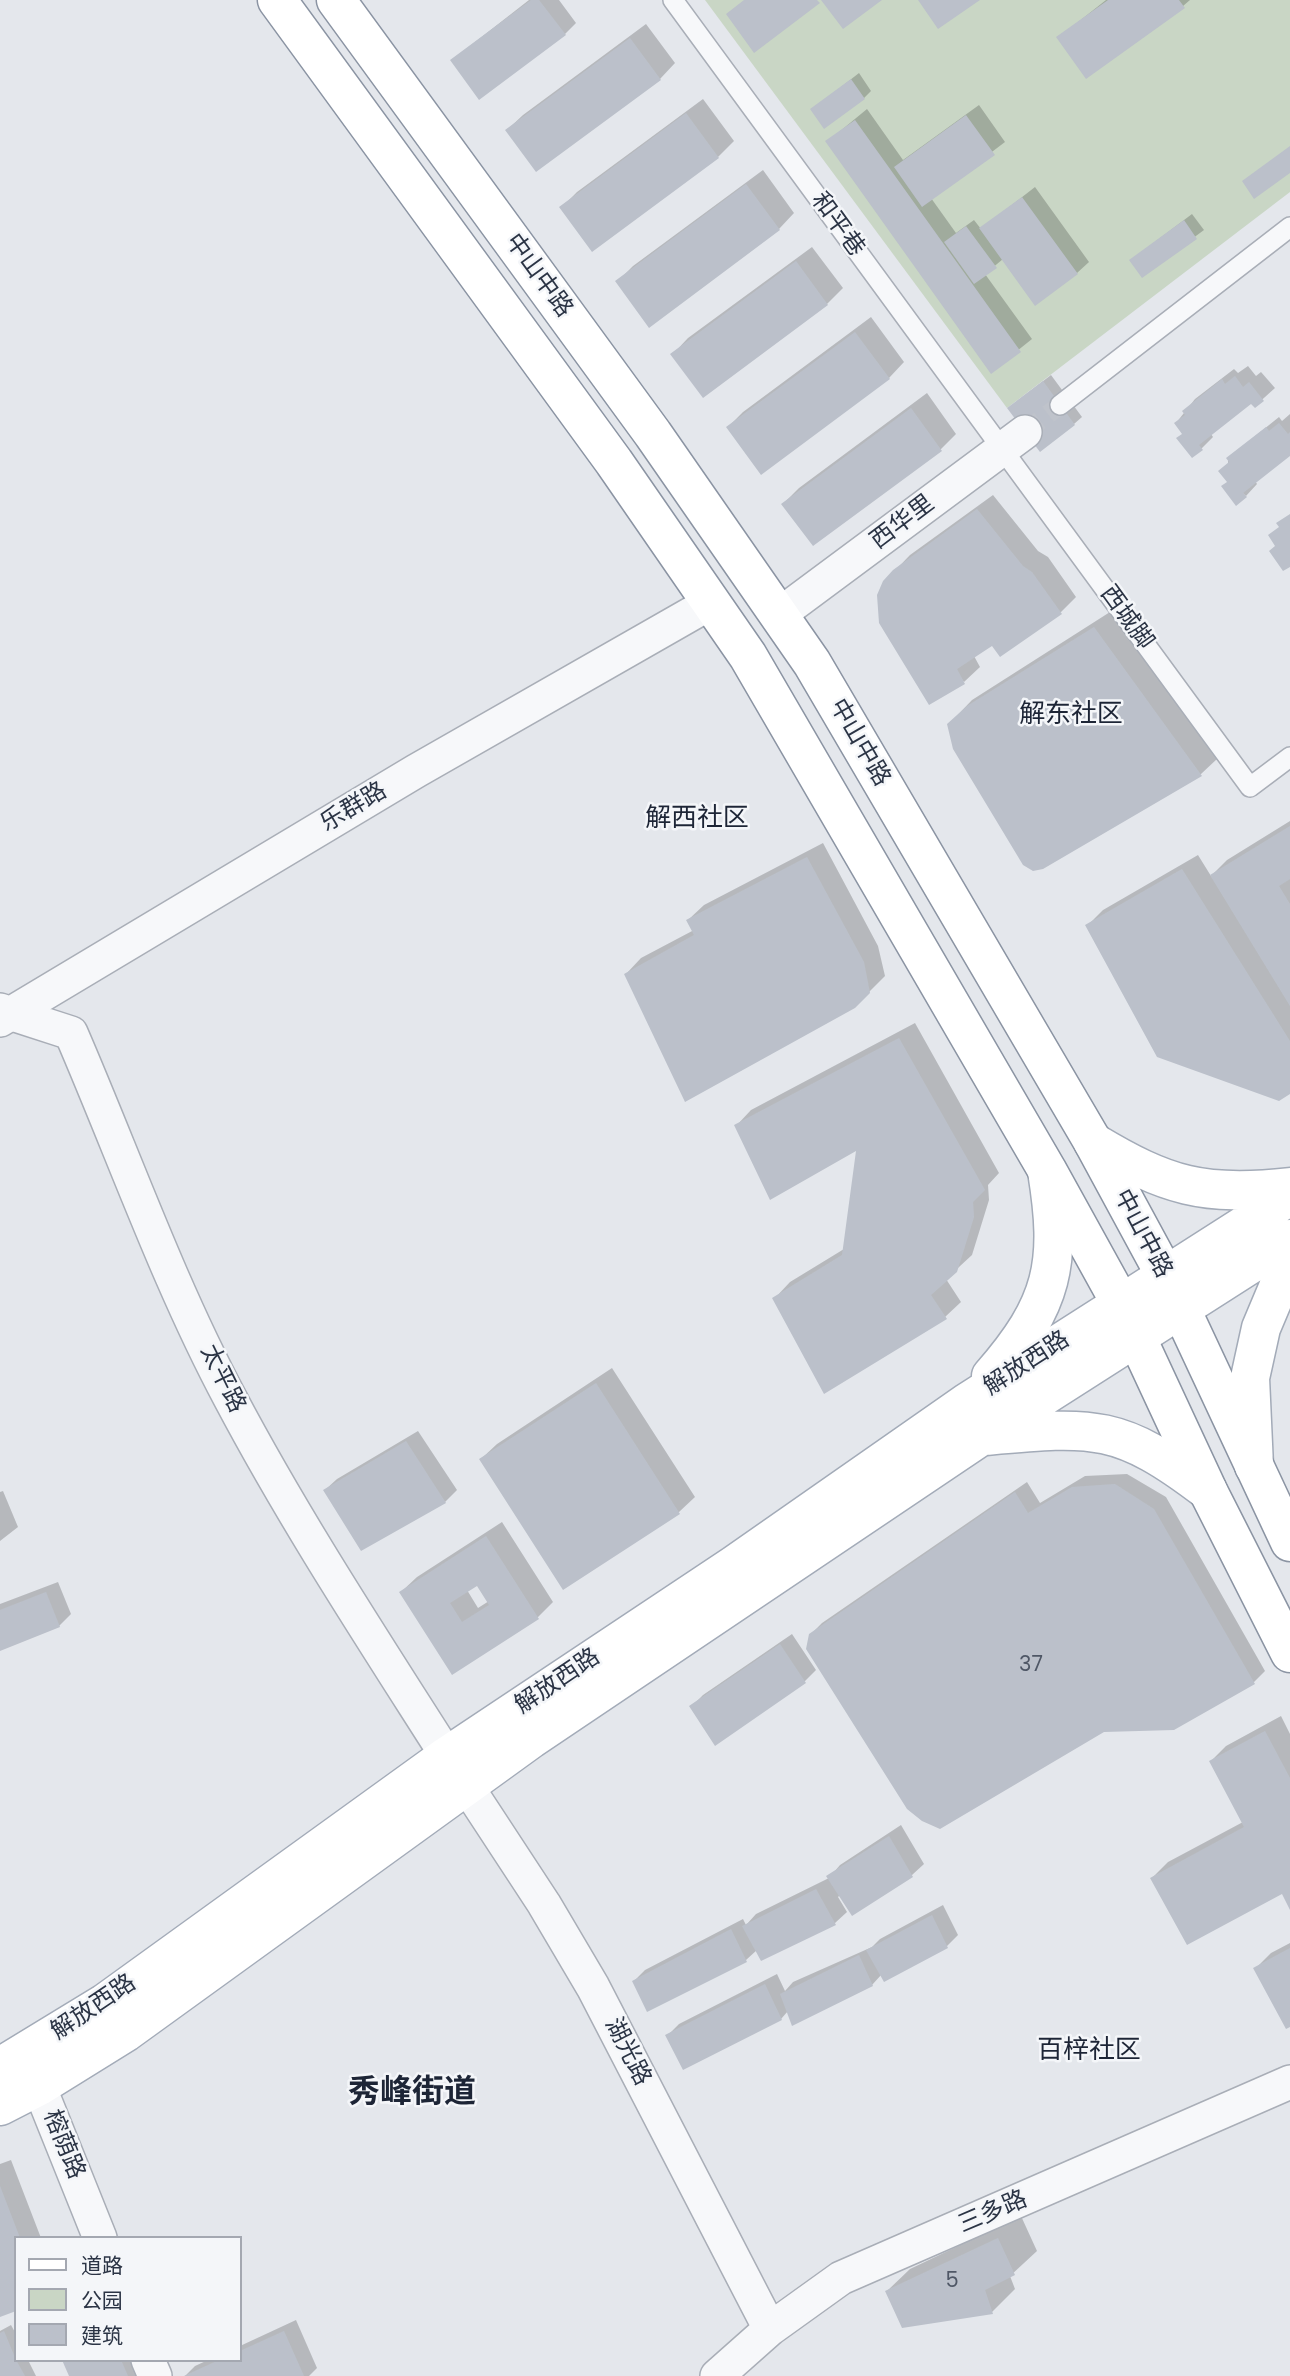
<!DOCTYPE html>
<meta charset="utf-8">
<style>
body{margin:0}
#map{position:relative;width:1290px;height:2376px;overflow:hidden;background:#e4e7ec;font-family:Poppins,"Noto Sans SC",sans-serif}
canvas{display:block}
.legend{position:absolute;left:14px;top:2236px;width:228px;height:126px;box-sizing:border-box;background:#f4f6f9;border:2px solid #a4a8b1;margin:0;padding:9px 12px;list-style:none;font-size:21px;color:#2b3445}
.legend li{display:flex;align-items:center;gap:14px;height:35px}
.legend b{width:35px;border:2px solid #a4a8b1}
</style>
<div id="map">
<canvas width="1290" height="2376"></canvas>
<ul class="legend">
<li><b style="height:9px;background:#fff"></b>道路</li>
<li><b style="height:19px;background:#c9d6c5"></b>公园</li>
<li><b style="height:19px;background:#bbc0ca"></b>建筑</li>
</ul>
</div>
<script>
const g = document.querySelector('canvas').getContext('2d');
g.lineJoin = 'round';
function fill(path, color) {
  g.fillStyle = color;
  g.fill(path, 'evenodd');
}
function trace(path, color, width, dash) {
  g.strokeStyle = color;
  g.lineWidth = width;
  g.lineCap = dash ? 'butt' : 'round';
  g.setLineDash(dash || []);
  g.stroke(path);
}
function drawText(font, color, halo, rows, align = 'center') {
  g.font = font + ' Poppins,"Noto Sans SC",sans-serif';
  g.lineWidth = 5;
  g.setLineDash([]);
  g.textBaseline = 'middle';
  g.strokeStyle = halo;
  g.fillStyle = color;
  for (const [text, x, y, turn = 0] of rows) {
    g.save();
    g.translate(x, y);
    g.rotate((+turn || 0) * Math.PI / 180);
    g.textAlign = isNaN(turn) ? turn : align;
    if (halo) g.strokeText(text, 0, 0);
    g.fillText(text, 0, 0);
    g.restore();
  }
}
const green = new Path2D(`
 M705,0h585v192l-283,216z`);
const shadow = new Path2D(`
 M529,0h30l17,23 -11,11 -113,26z
 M1106,0h84l-7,6 -125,32z
 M646,24l29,39 -15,16 -153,51 16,-15z
 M859,73l12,18 -7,7 -51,11z
 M703,99l31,42 -16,16 -156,50 15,-15z
 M979,105l26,37 -74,56 25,35 18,-13 7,9 54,-42 54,75 -12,11 -74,-14 -18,15 47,65 -40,32 -165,-229 40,-33 36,51z
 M763,170l31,43 -15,16 -162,53 16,-16z
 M1192,214l12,16 -62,46 -11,-16z
 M812,247l31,41 -16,16 -124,91 -30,-41 15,-16z
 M871,317l33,45 -15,16 -161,49 15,-15z
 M1248,366l8,10 5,-4 14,16 -20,18 -3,-4 -41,32 2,3 -12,12 -25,-26 19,-24 39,-30 4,4z
 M1051,375l31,42 -8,7 -57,-23z
 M927,393l29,41 -15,15 -128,95 -30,-40 16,-16z
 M1290,414v40l-35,27 2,3 -11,12 -18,-15v-23l51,-41 3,4z
 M993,495l45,56 10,6 28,40 -15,15 -68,31 -19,13 6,11 -16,15 -80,-100 26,-27z
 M1110,612l107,147 -16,15 -159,94 -93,-144 23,-24z
 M1290,821v271l-203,-166 16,-16 95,-55 13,21 16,-16z
 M823,843l55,103 7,30 -31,31 -228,-33 15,-16 53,-28 -6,-10 16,-15z
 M915,1023l84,150 -11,12 1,15 -17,55 -26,24 15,23 -16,15 -170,-19 15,-16 54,-33 14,-101 -122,-22 15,-16z
 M612,1368l83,129 -16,15 -116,76 -82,-129 16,-15z
 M418,1431l39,59 -12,12 -120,-12 12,-11z
 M1127,1474l39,23 99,174 -11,11 -444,-47 12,-12 205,-141 13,21 45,-27z
 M3,1491l15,36 -18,14v-49z
 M502,1522l51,80 -15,15 -86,55 -51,-80 16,-15zM477,1583l12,18 -11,7 -11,-18z
 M58,1582l13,32 -12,12 -59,23v-45z
 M792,1634l24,36 -11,11 -114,26 12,-12z
 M1281,1716l9,18v172l-8,-14 -130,-14 16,-16 75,-40 -32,-61 15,-15z
 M901,1825l23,39 -12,11 -59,39 -13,-19 -2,2 9,15 -12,11 -74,36 -4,-9 -11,10 -98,49 -14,-28 11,-11 98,-51 3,6 10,-11 73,-36 11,-13z
 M943,1905l15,30 -11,11 -65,28 -10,11 -84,26 -7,8 -114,17 12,-12 98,-50 8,17 8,-9 79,-35 8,-8z
 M1290,1943v82l-35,-56 16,-16z
 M11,2160l30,78h-25l-16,77v-151z
 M1021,2216l16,35 -27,25 5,13 -23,23 -105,-21 23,-22z
 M296,2320l21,48 -8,8h-124l10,-10 13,-6h32v-14z
 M11,2325l5,9v26h12l8,16h-36v-45z
 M64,2360h73l6,16h-72z`);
const building = new Path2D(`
 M531,0h8l27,35 -87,65 -29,-40z
 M744,0h73l3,3 -66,50 -28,-39z
 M821,0h61l-39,29z
 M918,0h62l-42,29z
 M1108,0h71l6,8 -99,71 -30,-42z
 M630,38l31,42 -125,92 -31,-42z
 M851,79l14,20 -41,30 -14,-20z
 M686,113l33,45 -127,94 -33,-45z
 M966,115l29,40 -73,52 -28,-40z
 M855,120l166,232 -30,22 -166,-233z
 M1290,146v27l-36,26 -12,-18z
 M746,184l34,46 -131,98 -34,-47z
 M1022,197l56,77 -43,32 -56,-78z
 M1184,220l13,19 -55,39 -13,-18z
 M966,226l31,42 -23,16 -30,-42z
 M796,261l32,44 -125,93 -33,-44z
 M855,332l35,47 -129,96 -35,-48z
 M1235,376l8,11 6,-5 15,19 -9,7 -4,-4 -52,41 4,5 -11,8 -16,-20 6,-4 -8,-11 11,-8 -3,-4 40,-32 3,5z
 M1043,381l32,44 -35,27 -33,-44z
 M911,408l31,43 -129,95 -32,-42z
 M1279,423l9,11 2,-2v24l-47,37 4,4 -11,9 -15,-20 6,-4 -9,-11 11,-9 -3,-4 40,-31 3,4z
 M977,509l46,57 9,6 30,42 -62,43 -8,-11 -35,23 8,15 -36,21 -50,-82 -2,-28 6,-14 10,-11z
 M1290,514v53l-7,4 -14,-20 6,-5 -7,-11 11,-8 -3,-4z
 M1094,627l108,149 -159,93 -10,2 -10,-6 -70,-116 -6,-25 20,-18z
 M1290,826v53l-11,7 11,18v102l-80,-131z
 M807,857l57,105 6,31 -15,15 -170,94 -61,-128 70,-39 -8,-15z
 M1182,869l108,172v53l-11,7 -122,-44 -72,-132z
 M899,1038l86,152 -12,12 1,15 -17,55 -26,23 16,24 -123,75 -52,-96 70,-43 14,-104 -86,49 -36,-75z
 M596,1383l84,131 -117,76 -84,-131z
 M406,1441l40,62 -85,48 -38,-61z
 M1115,1484l39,25 101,175 -81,46 -70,2 -164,97 -18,-8 -15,-12 -101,-160 3,-15 206,-142 13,21 44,-26z
 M486,1536l53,83 -87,56 -53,-83zM477,1586l12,19 -27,17 -12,-19z
 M46,1592l14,35 -60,24v-41z
 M780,1644l26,39 -91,63 -26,-40z
 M1265,1731l25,47v132l-8,-16 -95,51 -37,-67 94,-51 -35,-66z
 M889,1836l24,41 -61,39 -26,-40z
 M816,1889l20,36 -75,36 -19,-35z
 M932,1915l16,33 -64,34 -18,-32z
 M731,1929l16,33 -100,50 -15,-31z
 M1290,1948v79l-4,2 -33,-61z
 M859,1955l14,31 -81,40 -12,-32z
 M765,1984l17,36 -99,50 -18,-35z
 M0,2186l20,52h-4v73l-16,6z
 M998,2238l17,37 -30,15 8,24 -91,14 -17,-37z
 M4,2331l12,29 9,16h-25v-43z
 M284,2331l20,45h-120l35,-16h21v-9z
 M62,2360h59l7,16h-59z`);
const pedestrianTunnel = new Path2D(`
 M1025,432l35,-27`);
const pedestrian = new Path2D(`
 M673,0l577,787 40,-30
 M1060,405l230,-178`);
const tertiary = new Path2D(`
 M780,614l245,-182
 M0,1010l71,23c52,120 97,249 159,365 65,123 142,240 217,358
 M0,1020l416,-249 296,-169
 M466,1785l78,119 49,83 177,342
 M27,2064l12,22 61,152
 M148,2360l7,16
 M717,2376l53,-47 71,-51 449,-196`);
const primary = new Path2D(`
 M1093,1142c73,44 111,55 197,45
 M991,1376c63,-72 71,-113 56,-205
 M985,1436c109,-10 134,-13 223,55
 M1254,1466l-4,-88 11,-50 29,-69
 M0,2067l105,-64 342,-247 287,-191 232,-162 324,-207
 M0,2106l39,-20 87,-54 405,-293 449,-302 310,-198`);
const trunk = new Path2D(`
 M277,0l337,462 134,194 299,514 74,134 87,187 82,162
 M336,0l317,434 159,229 281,479 72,133 125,267`);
const numberNames = [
 ["37",1031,1666],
 ["5",952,2282]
];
const streetNames = [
 ["和平巷",837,225,54],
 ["中山中路",538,276,54],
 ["西华里",903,523,-37],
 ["西城脚",1126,618,54],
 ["中山中路",859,743,60],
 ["乐群路",354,808,-31],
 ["中山中路",1142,1234,62],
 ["解放西路",1027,1364,-33],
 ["太平路",222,1379,64],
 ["解放西路",558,1682,-34],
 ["解放西路",94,2008,-34],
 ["湖光路",627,2052,63],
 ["榕荫路",63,2145,68],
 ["三多路",993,2213,-23]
];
const neighbourhoodNames = [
 ["解东社区",1071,715],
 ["解西社区",697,819],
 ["百梓社区",1089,2051]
];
const districtNames = [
 ["秀峰街道",412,2094]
];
fill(green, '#c9d6c5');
fill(shadow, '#0003');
fill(building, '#bbc0ca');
trace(pedestrianTunnel, '#bfc3cb', 19, [19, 10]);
trace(pedestrian, '#a9aeb7', 22);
trace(tertiary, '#a9aeb7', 36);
trace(primary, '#a3abb8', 41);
trace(trunk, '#8b94a3', 41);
trace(pedestrian, '#f7f8fa', 19);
trace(tertiary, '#f7f8fa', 33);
trace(primary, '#fff', 38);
trace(trunk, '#fff', 38);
drawText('21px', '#4f5766', null, numberNames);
drawText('24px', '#2b3445', '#f4f6f9', streetNames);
drawText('26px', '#1d2536', '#f4f6f9', neighbourhoodNames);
drawText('bold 32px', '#1d2536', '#f4f6f9', districtNames);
</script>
